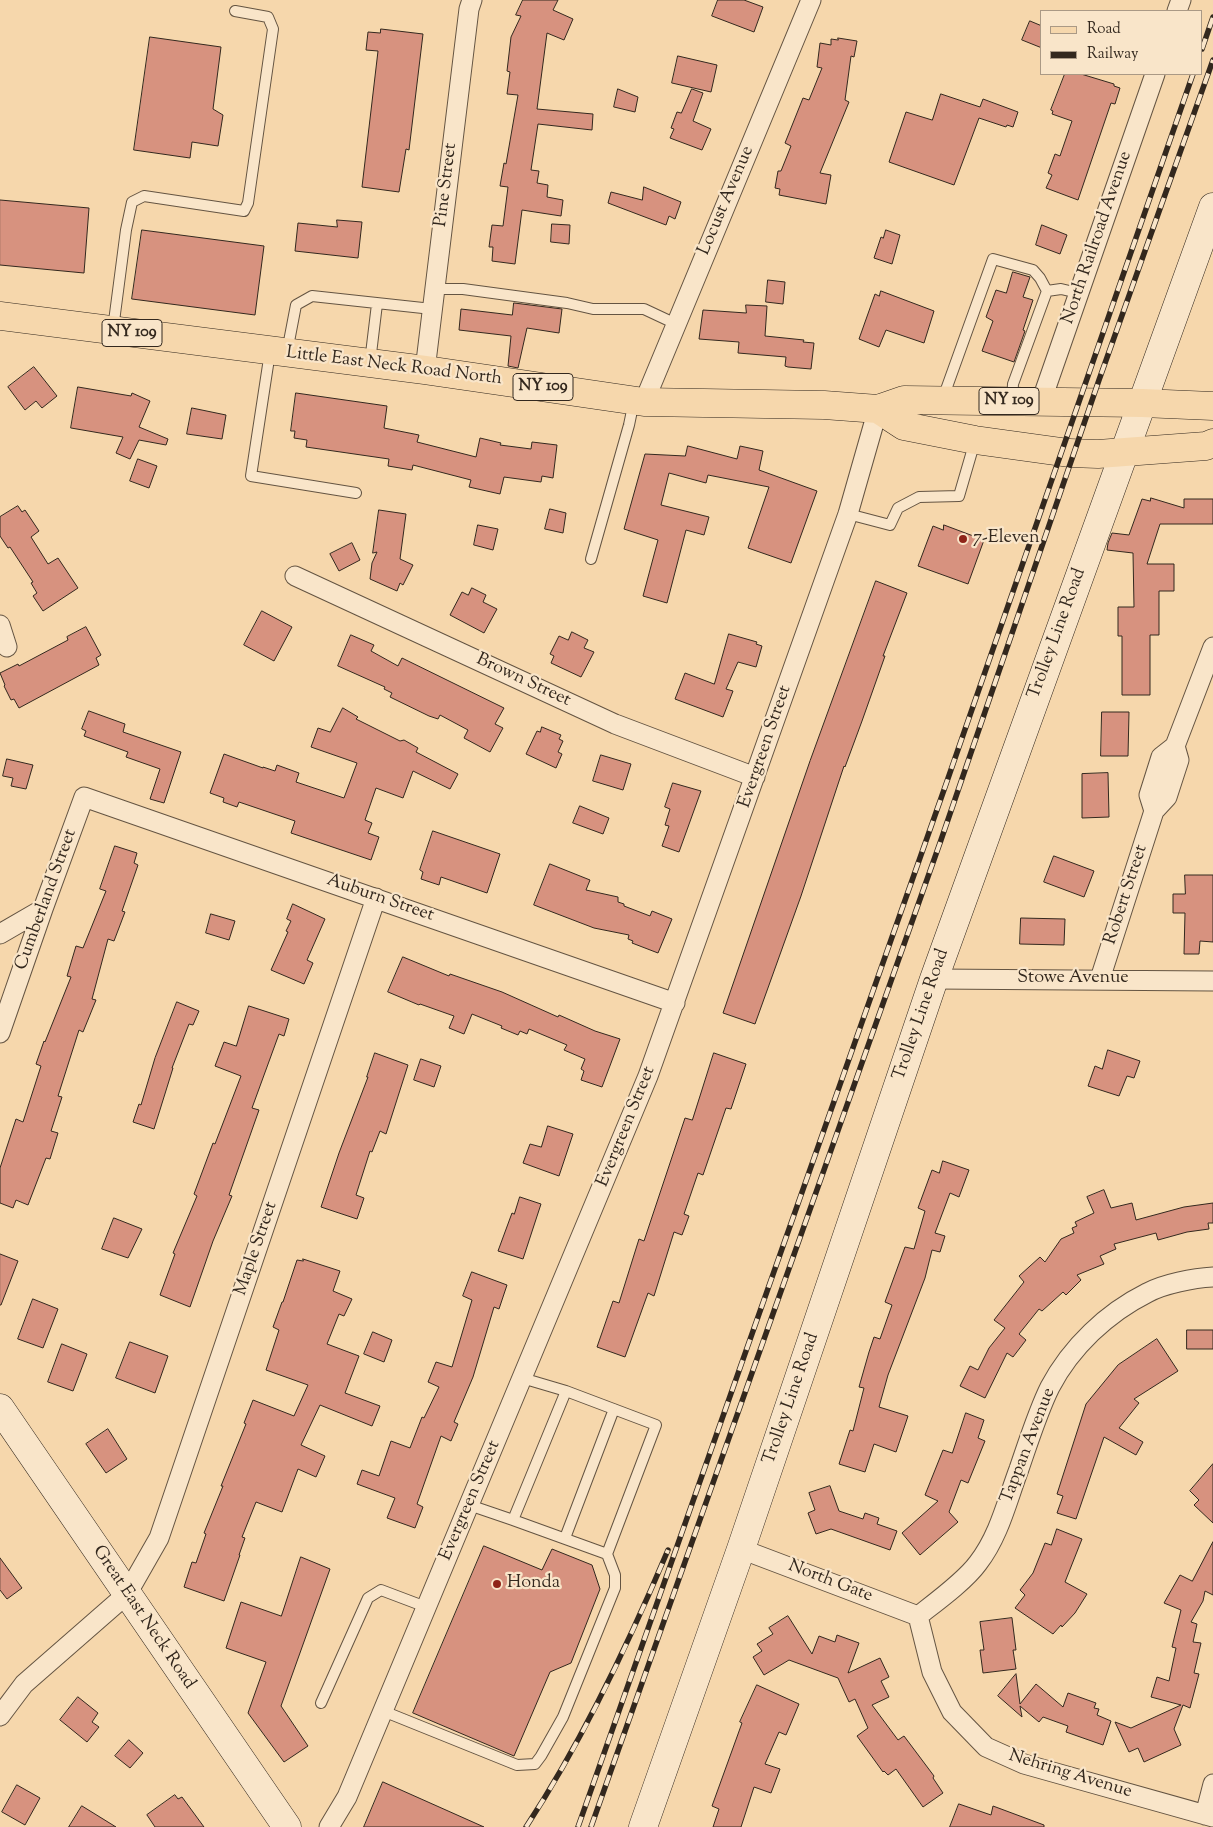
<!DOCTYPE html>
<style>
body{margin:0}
#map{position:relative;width:1213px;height:1827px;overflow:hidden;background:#f6d7ac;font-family:"Sorts Mill Goudy",serif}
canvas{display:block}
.legend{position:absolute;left:1040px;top:10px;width:162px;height:65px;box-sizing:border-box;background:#f9e5c9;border:1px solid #aa9985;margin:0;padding:6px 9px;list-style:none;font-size:15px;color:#33281e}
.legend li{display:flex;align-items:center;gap:10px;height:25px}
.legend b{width:25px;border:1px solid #aa9985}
</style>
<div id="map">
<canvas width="1213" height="1827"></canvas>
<ul class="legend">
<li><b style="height:6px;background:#f6d7ac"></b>Road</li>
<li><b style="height:6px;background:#33281e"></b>Railway</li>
</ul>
</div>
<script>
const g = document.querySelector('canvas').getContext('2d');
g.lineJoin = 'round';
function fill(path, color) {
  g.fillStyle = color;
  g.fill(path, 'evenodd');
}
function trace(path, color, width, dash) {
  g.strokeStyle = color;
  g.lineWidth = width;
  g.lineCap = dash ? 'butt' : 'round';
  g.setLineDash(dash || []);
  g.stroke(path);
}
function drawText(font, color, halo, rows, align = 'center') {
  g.font = font + ' "Sorts Mill Goudy",serif';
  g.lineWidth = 4.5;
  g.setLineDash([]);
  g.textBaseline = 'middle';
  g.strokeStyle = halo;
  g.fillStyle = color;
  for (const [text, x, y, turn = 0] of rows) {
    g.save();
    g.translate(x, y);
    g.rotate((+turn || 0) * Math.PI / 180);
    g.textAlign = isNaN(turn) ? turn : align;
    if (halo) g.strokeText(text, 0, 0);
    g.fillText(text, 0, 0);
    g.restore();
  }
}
const building = new Path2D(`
 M523,0h35l-5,10 20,9 -9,21 -17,-7 -10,76 56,5 -1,16 -54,-6 -7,46 8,1 -2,12 11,2 -1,12 16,3 -2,16 -39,-6 -7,54 -23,-3 1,-14h-4l3,-22 11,1 5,-39 -8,-1 4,-23 2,1 12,-69 -11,-1 3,-22 -3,-1 4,-34 10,-21 -5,-1z
 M718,0h26l19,7 -9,25 -42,-16z
 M1030,21l12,5v22l-20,-8z
 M381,29l42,5 -14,116 -3,-1 -7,43 -37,-5 16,-136 -12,-1 2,-18 12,1z
 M150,37l71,10 -8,62 10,6 -5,31 -26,-4 -2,16 -56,-8z
 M838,38l19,3 -3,16 -3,-1 -6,44 4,2 -29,71 11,2 -5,29 -47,-9 1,-6 -5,-1 3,-17h3l10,-25 -6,-3 18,-45 6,2 13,-32 -5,-1 3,-24 11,2v-6l7,1z
 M678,56l39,9 -6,27 -39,-9z
 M1065,74h16l33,10v2l6,2 -5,16 -4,-1 -33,97 -32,-12 6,-13 -4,-2 7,-19 5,2 12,-35 -20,-7 1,-3 -2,-1z
 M618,89l20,8 -3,15 -21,-5z
 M692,89l11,4 -10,28 18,8 -9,21 -32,-12 4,-9 -3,-1 6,-16 4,1z
 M941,94l39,13 3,-8 35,13 -5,15 -6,-2 -1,2 -27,-9 -25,67 -65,-23 17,-50 26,8z
 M644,187l37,15 -6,17 -6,-3 -3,9 -58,-22 3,-11 31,8z
 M0,200l89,8 -5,65 -84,-8z
 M337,220l25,2 -4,36 -63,-7 3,-28 39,4z
 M552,224l18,1 -1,19 -18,-2z
 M1042,225l25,10 -7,19 -24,-9z
 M142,230l122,16 -9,69 -123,-16z
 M886,230l14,5 -8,29 -18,-6 7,-21 2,1z
 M1013,272l17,5 -7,20 10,3 -10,30 2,1 -11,31 -32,-11 11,-30 -7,-4 10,-27 10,3z
 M768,280l17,2 -2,22 -17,-2z
 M881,291l53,20 -10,32 -38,-13 -7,17 -20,-8 16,-45 4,2z
 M514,303l48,6 -3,24 -32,-5 -9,40 -10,-2 3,-30 -52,-6 2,-21 51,6z
 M746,305l21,1 -2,30 39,4 -1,2 11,1 -3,26 -23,-2 -3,-1 1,-9 -48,-4 1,-11 -40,-3 4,-29 43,3z
 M34,367l23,29 -15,12 -6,-7 -11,9 -17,-23z
 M78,387l53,9 1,-3 18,8 -11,26 29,12 -2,6 -27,-5 -9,19 -14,-6 7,-16 -52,-9z
 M296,393l91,13 -3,22 35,7 -2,7 59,15 4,-19 21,5 -1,2 31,4 1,-7 25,3 -4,33 -11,-2 -1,6 -37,-5 -4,17 -31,-7 2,-7 -58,-15 -1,5 -24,-4 1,-7 -83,-12 1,-7 -13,-2 1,-7h-4z
 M192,408l34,7 -4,24 -35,-5z
 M688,446l49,13 3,-13 23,5 -4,19 58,21 -26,72 -43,-15 21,-61 -61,-12 -2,8 -37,-10 -8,32 48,12 -5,18 -18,-5 -19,73 -24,-7 15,-56 -34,-11 21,-75 40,2z
 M138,459l19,7 -8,22 -19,-7z
 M1151,498l33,10v-9h29v25h-53l-13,40h27v27h-15v44h-9v60h-28v-59h-4v-29h16l-1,-54 -26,-3 1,-7 4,-10 17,2 13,-36 8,2z
 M18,506l4,6 3,-2 14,21 -8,6 17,27 10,-6 20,30 -35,23 -10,-15 4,-3 -6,-10 2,-1 -23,-35 -2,1 -8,-12v-19z
 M550,509l16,4 -3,20 -18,-4z
 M379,510l27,4 -6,45 13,6 -10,20 -3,-2 -3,8 -27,-12 2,-16 5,-11 -4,1z
 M478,525l20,4 -5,21 -19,-5z
 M944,525l40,15 -16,44 -50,-18 15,-40 10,4z
 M352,543l8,17 -21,11 -9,-17z
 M876,581l31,12 -24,63h2l-23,65 -17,46 -1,-1 -43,130 -46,128 -32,-11 87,-252z
 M472,588l14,7 -3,7 14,7 -13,24 -34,-18 12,-23 6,3z
 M262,611l30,16 -18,34 -30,-16z
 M86,627l15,28 -5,3 3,7 -80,43 -5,-9 -3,1 -7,-14 1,-1 -5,-12 18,-9 1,2 49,-26 -1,-3z
 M572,632l16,8 -4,8 10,4 -13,25 -30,-14 3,-7 -4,-2 9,-18 9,4z
 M729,634l28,8 -1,2 6,2 -6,21 -18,-5 -12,27 7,2 -10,26 -48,-18 10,-26 29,11z
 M351,635l23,10 -3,6 27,15 4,-8 102,50 -9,16 8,4 -13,24 -26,-14 4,-8 -28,-15 -2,4 -9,-3 -39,-19 2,-4 -8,-4 1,-2 -47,-21z
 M343,708l15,9 -2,2 44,22 4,-1 14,8 -2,4 42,22 -8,15 -37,-18 -10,27 -27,-10 -11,32 7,3 -4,10 11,4 -8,23 -80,-27 4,-12 -56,-19 -2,5 -14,-5 1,-4 -14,-5 14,-39 39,14v-1l12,4 2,-6 22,8 -3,9 48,16 13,-35 -46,-16 7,-19 12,4z
 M89,711l36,13 -2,8 58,20 -17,51 -14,-4 10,-30 -34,-12 2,-5 -44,-16 2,-5 -4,-2z
 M1102,712h27l-1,44h-27z
 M542,727l19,8 -2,4 4,2 -5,11 4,2 -6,14 -30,-14 11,-23 3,1z
 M601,755l30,9 -8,26 -30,-9z
 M7,759l26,6 -7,24 -15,-3 2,-8 -10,-2z
 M1108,773l1,44 -27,1v-44z
 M673,783l28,8 -22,61 -17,-6 7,-20 -4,-1 5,-16 -5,-2z
 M580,806l29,12 -6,16 -30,-11z
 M433,831l67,23 -13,39 -46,-16 -2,8 -18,-6 2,-7 -3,-2z
 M115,846l22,7 -3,10 4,2 -16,46 3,1 -11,29 -6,-2 -16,60 4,1 -13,32 -4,-2 -21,66 4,1 -11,34 7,2 -8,26 -4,-1 -18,47 -12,-5 -3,8 -13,-5v-35l16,-49 7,3 18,-56 -5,-2 8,-23 1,1 26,-65 -4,-1 9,-30 7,2 23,-57 -6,-2z
 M1054,856l40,15 -10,26 -40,-15z
 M550,864l40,16 -4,10 32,7v5l6,2v2l26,10 2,-5 20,8 -14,34 -26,-10 1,-2 -5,-2 1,-4 -35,-7 -60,-23z
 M1185,875h28v67l-13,-1 -1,13h-15l1,-41h-12v-19h12z
 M293,904l32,15 -18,41 6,3 -9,21 -33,-14 17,-38 -2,-1 5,-10 -4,-2z
 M211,914l24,7 -6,19 -23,-7z
 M1021,918l44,1 -1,26 -44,-1z
 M403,957l46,19 1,-2 52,18 56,25 1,-2 36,16 25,8 -18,48 -21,-7 3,-9 -3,-2 4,-10 -21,-9 3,-5 -38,-16 -2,5 -7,-3 -2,4 -17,-7 1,-2 -30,-12 -8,20 -15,-6 5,-12 -34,-12 -1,1 -31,-13z
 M177,1002l22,9 -6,14 -4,-1 -17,44h1l-19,61 -21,-7 6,-18 2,1 14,-47z
 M249,1006l40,13 -5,17 -5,-2 -27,74 7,2 -30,85 3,1 -19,45 -23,66 -30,-12 15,-41 -2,-1 24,-57 -3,-2 19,-51 2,1 26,-68 -26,-10 9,-24 12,4z
 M1108,1050l32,11 -6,17 -7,-2 -8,20 -31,-10 7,-20 7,3z
 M375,1053l33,12 -22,69 -6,-3 -8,21 -2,-1 -14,44 8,3 -7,21 -36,-12 18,-54 29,-76h-1z
 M714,1053l32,11 -15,45 -5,-1 -23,67 -5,-2 -14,41 5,2 -7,19 -8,-3 -20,64 -6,-3 -23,64 -28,-10 16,-46 6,2 20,-64 5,2 41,-123 7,2z
 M421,1059l20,7 -7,21 -20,-7z
 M548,1126l25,8 -14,42 -36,-13 7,-19 11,3z
 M943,1161l26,9 -10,27 -9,-4 -15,40 10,3 -5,16 -8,-2 -7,28 -37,97 -9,32 29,9 -12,36 -22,-8 -9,28 -26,-8 11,-34 3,1 11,-43 -5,-1 10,-35 5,-15 6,2 12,-34 -7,-3 20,-55 9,2 11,-38 -7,-3 14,-38 7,3z
 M1104,1190l7,18 21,-5 4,17 48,-13 29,-4v20h-5l1,6 -22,3 -29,8 -2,-7 -42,11 2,5 -16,7 4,8 -27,11 4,5 -15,15 -3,-3 -21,19 -3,-2 -20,25 7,6 -13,17 -6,-4 -22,45 -25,-12 10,-20 8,4 11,-22 16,-20 -11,-8 30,-38 -5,-6 21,-19 5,5 16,-23 13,-6 -2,-5 5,-2 -2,-4 19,-9 -7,-16z
 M520,1197l21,7 -18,55 -25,-8 14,-38 2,1z
 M114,1218l28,11 -14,29 -26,-9z
 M0,1254l18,7 -17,44h-1z
 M303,1259l37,12 -7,20 19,8 -8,17 -5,-2 -12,30 32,12 -14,37 35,13 -8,20 -52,-21 -19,40 24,11 -9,21 -18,-8 -16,43 -26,-10 -14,35 3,1 -6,17h1l-16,46 -40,-14 8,-25 4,1 10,-29 -2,-1 19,-47h-2l25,-62 -2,-1 9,-23 41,16 14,-31 -42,-15 13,-40 -6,-3 9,-25h1l14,-42 6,1z
 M472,1272l35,13 -8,24 -5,-2 -21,70 -19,45 4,2 -7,17 -10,-5 -24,68 6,3 -8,21 -28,-10 8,-20 -38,-14 5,-14 17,6 12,-35 19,7 12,-31 2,1 15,-31 -11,-5 8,-20 16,5 20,-67 -9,-4z
 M33,1299l25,10 -15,39 -25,-9z
 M1187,1330h26v19h-26z
 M373,1332l19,8 -8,22 -20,-8z
 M1157,1339l21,32 -44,28 5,4 -20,25 24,14 -7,13 -32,-18 -28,82 -19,-6 6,-17 -6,-2 29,-90 32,-39z
 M130,1342l38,14 -13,37 -39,-15z
 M62,1344l25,10 -14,37 -25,-9z
 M966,1413l18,7 -6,18 7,3 -17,42 -7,-3 -12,32 9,10 -38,33 -18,-22 36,-32 -13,-6 18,-45 9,3z
 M108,1429l19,30 -21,14 -20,-29z
 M1213,1464v59l-19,-18 5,-5 -9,-9z
 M830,1486l9,25 24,8 2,-6 14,5 -2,6 20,7 -7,19 -59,-21 -15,5 -8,-21 7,-3 -6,-17z
 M1057,1529l25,10 -17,43 22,12 -12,19 -13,14 -1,-2 -8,9 -38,-26 10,-13 -5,-5 13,-17 12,-30 6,2z
 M1213,1542v53l-8,-4 -2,10 -12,21 6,2 -4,18 8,1 -7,30 5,1 -9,34 -7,-3 -9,24 7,16 -37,17 -6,-14 -9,4 -14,-30 16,6 50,-23 -30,-8 6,-20 12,4 7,-33 -4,-1 9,-37 -17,-7 16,-28 12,6z
 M484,1546l58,24 10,-21 40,16 8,24 -29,74 -21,9 -36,84 -101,-43z
 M301,1557l29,12 -49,137 27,40 -24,16 -36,-49 18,-51 -40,-14 15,-46 40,14z
 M0,1558l22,30 -15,11 -7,-9z
 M788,1616l24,38 7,-18 16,6 2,-7 22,8 -11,30 32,-15 9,19 -8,4 8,16 -17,8 26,35 6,-4 30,40 -1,2 10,15 -20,14 -27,-38 -8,6 -4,-4 -1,1 -26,-36 11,-8 -13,-29 -6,3 -11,-24 -49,-18 -25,15 -11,-18 9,-6 -5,-7 16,-10 -4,-6z
 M1012,1618l4,32h-3l3,19 -33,4 -3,-23h4l-4,-28z
 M1016,1674l4,30 16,-20 27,23 5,-14 28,10 -2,5 5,1 -2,6 14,6 -8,24 -37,-13 2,-6 -25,-9 -4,5 -19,-16 2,11 -24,-21z
 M757,1685l42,19 -13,31 -7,-3 -14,32 15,5 -9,24 -17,-6 -13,40h-28l6,-18 -7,-3 30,-83 -2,-1z
 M78,1697l20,16 -6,9 7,5 -12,15 -27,-22z
 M129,1740l14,13 -13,15 -15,-12z
 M383,1782l101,45h-120z
 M17,1785l23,13 -15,27 -23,-13z
 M175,1795l3,4 4,-2 22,30h-49l-8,-12z
 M959,1804l32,11 2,-9 51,19v2h-94z
 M82,1806l34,21h-47z`);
const service = new Path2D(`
 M435,289h28l104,14 26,6h51l32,15
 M1047,291l14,-2 17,4
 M113,329l13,-99 6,-28 12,-6 100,15 4,-8 25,-174 -5,-12 -33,-6
 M270,352l-19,124 105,17
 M287,352l9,-47 16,-9 120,13
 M370,362l7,-58
 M943,398l50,-139 40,11 7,8 7,13 -34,93 -1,16
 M848,514l42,11 8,-17 21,-11 40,-1 16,-55
 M591,559l38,-134 5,-24
 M469,1505l44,15 53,-129 -44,-13
 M513,1520l94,34 49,-129 -90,-34
 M565,1538l49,-129
 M321,1703l47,-105 13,-8 45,17
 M383,1711l134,54 18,-1 6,-8 22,-39 52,-129v-13l-8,-21`);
const minor = new Path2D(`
 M1177,11l4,-11
 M425,370l44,-361 3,-9
 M644,402l167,-402
 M1041,402l114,-328
 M295,576l320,148 140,53
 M0,625l7,22
 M1154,811l-5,-16 12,-38 14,-11 38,-99
 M0,934l43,-25
 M934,979l279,2
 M1100,979l54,-168 13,-14 12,-37 -4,-14
 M0,1033l43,-124 41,-112 591,206
 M741,1549l177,67
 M918,1616c18,-14 47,-35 60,-53 21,-27 29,-62 41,-94 9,-26 19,-58 31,-82 21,-40 57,-74 97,-94 16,-9 47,-15 66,-16
 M918,1616l14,56 20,40 34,35 38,17 189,53
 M0,1716l24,-32 103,-90 32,-56 217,-640
 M1205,1815l8,-31
 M329,1827l18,-30 301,-721 200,-562 30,-105`);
const secondary = new Path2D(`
 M0,1408l287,419
 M643,1827l98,-278 193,-570 279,-772`);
const primary = new Path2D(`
 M0,316l425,54 219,32 180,3 54,4 26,-9 238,3 71,3
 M878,409l26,17 71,14 94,13 29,1 108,-8 7,-3`);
const rail = new Path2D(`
 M1202,49l11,-32
 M526,1827c57,-87 102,-182 142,-277
 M578,1827l367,-1040 248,-713
 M591,1827l350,-987 158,-460 114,-320`);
const markers = [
 [963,539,5,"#8f2418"],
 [497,1584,5,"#8f2418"]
];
const shields = [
 [132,333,60],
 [543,387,60],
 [1009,401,60]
];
const shieldNames = [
 ["NY 109",132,333],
 ["NY 109",543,387],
 ["NY 109",1009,401]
];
const streetNames = [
 ["Pine Street",447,185,-83],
 ["Locust Avenue",727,201,-67],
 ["North Railroad Avenue",1098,238,-71],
 ["Little East Neck Road North",394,367,7],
 ["Trolley Line Road",1058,634,-70],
 ["Brown Street",523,681,25],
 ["Evergreen Street",766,747,-71],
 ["Robert Street",1127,895,-72],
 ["Auburn Street",380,899,19],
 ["Cumberland Street",47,900,-70],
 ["Stowe Avenue",1073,979],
 ["Trolley Line Road",922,1015,-71],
 ["Evergreen Street",627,1127,-68],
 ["Maple Street",257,1249,-71],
 ["Trolley Line Road",792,1399,-71],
 ["Tappan Avenue",1029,1446,-69],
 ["Evergreen Street",471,1501,-67],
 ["North Gate",830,1582,21],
 ["Great East Neck Road",143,1618,56],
 ["Nehring Avenue",1070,1775,17]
];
const poiNames = [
 ["7-Eleven",973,539],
 ["Honda",507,1584]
];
fill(building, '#d7927f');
trace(building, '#33281e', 1);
trace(service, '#645442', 12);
trace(minor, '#645442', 21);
trace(secondary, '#33281e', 29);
trace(primary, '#33281e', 29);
trace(service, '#f9e5c9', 10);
trace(minor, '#f9e5c9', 19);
trace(secondary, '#f9e5c9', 28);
trace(primary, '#f6d7ac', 28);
trace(rail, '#33281e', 5.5);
trace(rail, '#f9e5c9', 4, [11]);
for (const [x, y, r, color] of markers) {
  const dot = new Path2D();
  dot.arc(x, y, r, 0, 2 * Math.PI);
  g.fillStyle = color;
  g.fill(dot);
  trace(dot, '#f9e5c9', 2);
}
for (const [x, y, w] of shields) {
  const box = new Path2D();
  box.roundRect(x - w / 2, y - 13.5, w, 27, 4);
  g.fillStyle = '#f9e5c9';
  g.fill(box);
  trace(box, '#33281e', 1);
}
drawText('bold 16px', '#33281e', null, shieldNames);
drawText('18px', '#33281e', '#f9e5c9', streetNames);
drawText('18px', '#33281e', '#f9e5c9', poiNames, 'left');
</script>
